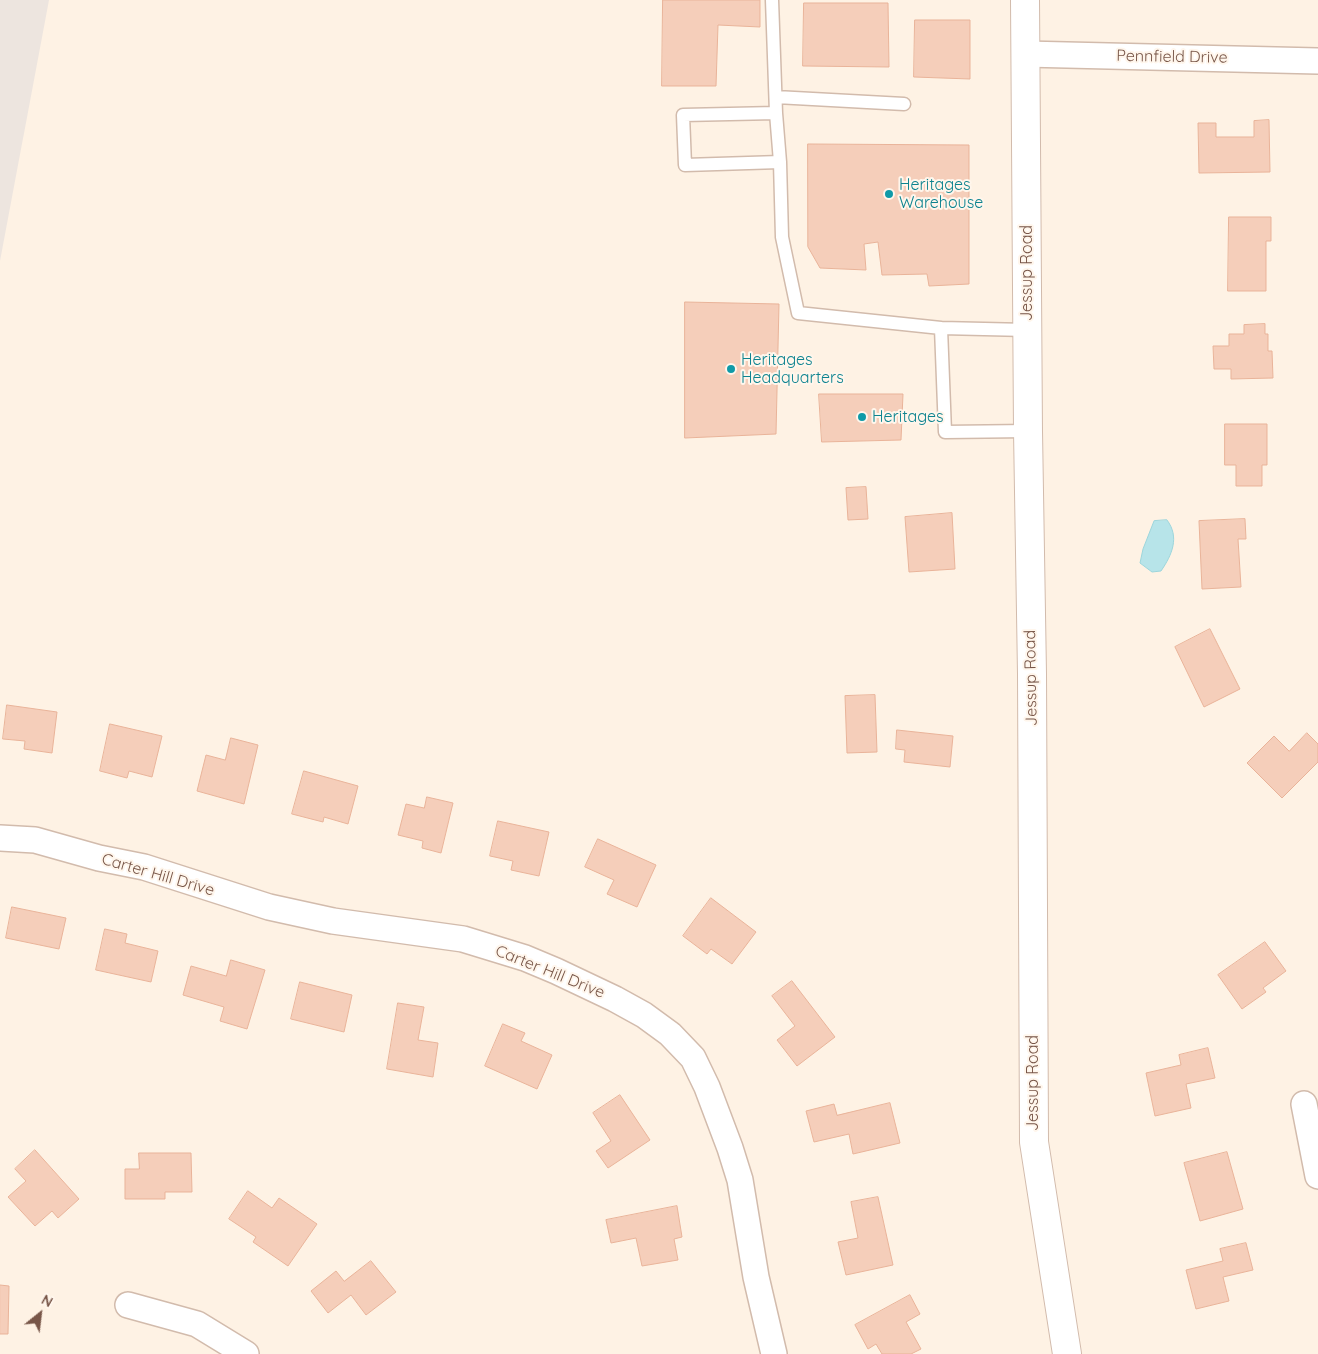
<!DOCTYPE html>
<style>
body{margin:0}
#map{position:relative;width:1318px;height:1354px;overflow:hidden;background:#fef2e4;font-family:Quicksand,sans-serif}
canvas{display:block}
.north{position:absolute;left:15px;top:1289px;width:50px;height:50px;-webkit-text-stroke:4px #fff6ec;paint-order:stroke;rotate:29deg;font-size:14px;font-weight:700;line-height:20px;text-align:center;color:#785648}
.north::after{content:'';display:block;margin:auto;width:18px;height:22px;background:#785648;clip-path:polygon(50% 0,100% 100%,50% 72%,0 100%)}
</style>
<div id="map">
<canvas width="1318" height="1354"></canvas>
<div class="north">N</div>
</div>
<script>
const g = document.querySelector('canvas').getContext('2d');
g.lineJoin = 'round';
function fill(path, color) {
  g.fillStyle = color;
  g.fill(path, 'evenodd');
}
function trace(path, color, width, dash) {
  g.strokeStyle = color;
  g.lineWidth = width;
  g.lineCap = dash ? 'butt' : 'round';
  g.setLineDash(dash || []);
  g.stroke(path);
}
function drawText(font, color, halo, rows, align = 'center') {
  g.font = font + ' Quicksand,sans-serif';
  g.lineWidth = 4;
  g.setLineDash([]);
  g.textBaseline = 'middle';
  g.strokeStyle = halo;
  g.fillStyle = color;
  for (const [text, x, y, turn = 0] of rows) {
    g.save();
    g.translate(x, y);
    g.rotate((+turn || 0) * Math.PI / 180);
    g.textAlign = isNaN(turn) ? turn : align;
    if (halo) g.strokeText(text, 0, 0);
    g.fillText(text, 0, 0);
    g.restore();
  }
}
const industrial = new Path2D(`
 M0,0h49l-49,261z`);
const water = new Path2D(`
 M1167,520c13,17 5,35 -6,51l-9,1 -12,-9 3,-14 11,-28z`);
const building = new Path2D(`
 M663,0h97v27l-42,-2 -2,61h-54z
 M804,3h84l1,64 -86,-1z
 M915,20h55v59l-56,-2z
 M1269,120l1,52 -71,1 -1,-50h18v14h38v-16z
 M808,144l161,1v139l-40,2 -2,-12 -45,1 -4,-33 -14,2 2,26 -46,-2 -12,-21z
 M1229,217h42v24h-5v50h-38z
 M685,302l94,2 -3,130 -91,4z
 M1265,324v10h3v17h4l1,27 -42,1v-10h-17l-1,-23h16v-12h15v-9z
 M819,394h84l-2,46 -79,2z
 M1225,424h42v41h-5v21h-26v-21h-11z
 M866,487l2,32 -20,1 -2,-32z
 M952,513l3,56 -46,3 -4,-55z
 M1245,519l1,20h-8l3,48 -39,2 -3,-68z
 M1210,629l30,60 -36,18 -29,-60z
 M875,695l2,57 -30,1 -2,-57z
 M7,705l50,7 -5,41 -28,-4 1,-8 -22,-2z
 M110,724l52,12 -10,41 -23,-6 -2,7 -27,-7z
 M897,730l56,6 -3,31 -46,-5 1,-12 -9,-1z
 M1307,733l11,11v18l-36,36 -35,-35 27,-27 15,15z
 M231,738l27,7 -14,59 -47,-13 9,-36 19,5z
 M304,771l54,15 -10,38 -24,-7 -1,5 -31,-8z
 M427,797l26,6 -12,50 -19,-5 1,-7 -25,-6 8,-31 18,4z
 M498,821l51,11 -10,44 -28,-6 2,-9 -23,-5z
 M598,839l58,26 -19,42 -30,-13 7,-14 -29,-13z
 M711,898l45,34 -24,32 -21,-15 -4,5 -24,-18z
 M12,907l54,11 -7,31 -53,-11z
 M105,929l22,5 -2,9 33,8 -7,31 -55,-12z
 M1265,942l21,29 -23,17 3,4 -24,17 -24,-34z
 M231,960l34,10 -18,59 -27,-8 4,-14 -41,-12 8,-29 35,10z
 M792,981l43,56 -38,29 -20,-26 18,-14 -23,-30z
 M300,982l52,13 -8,37 -53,-13z
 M398,1003l26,4 -6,33 20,3 -5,34 -46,-8z
 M503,1024l22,9 -4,8 31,14 -15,34 -52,-23z
 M1208,1048l7,30 -29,6 5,24 -36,8 -9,-43 35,-8 -2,-10z
 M620,1095l30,45 -42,28 -12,-17 15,-10 -18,-28z
 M890,1103l10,40 -47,11 -4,-20 -35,8 -8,-31 28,-7 3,11z
 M35,1150l44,49 -21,19 -6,-7 -17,15 -27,-29 18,-16 -11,-12z
 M1227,1152l16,57 -43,12 -16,-58z
 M139,1153h52l1,39h-27v7h-40v-30h14z
 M248,1191l24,17 7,-10 38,26 -29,42 -35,-24 3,-5 -27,-18z
 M878,1197l15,68 -47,10 -8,-33 20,-4 -7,-36z
 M677,1206l5,31 -8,2 4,21 -36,6 -6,-28 -25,5 -5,-23z
 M1246,1243l7,27 -30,7 6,24 -33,8 -10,-39 37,-9 -3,-12z
 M371,1261l25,31 -30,23 -15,-20 -23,18 -17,-22 25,-20 8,10z
 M0,1285l9,1 -1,48h-8z
 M910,1295l10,19 -14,8 15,27 -10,5h-29l-6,-10 -8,5 -13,-24z`);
const service = new Path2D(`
 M772,0l4,113 -93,2 2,50 95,-3 2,75 16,76 143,15 4,104 83,-1
 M776,97l128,7
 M776,113l4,49
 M941,328l86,2`);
const minor = new Path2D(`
 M1025,54l293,7
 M0,838l35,2 64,18 45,9 125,40 64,14 130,18 62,19 31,13 59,28 29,16 26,19 23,24 14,29 23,61 10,32 16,97 18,77
 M1304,1104l14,72
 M128,1305l69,19 49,30`);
const tertiary = new Path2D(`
 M1025,0l3,431 4,243 2,468 33,212`);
const markers = [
 [889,194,5,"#0f9aa8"],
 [731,369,5,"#0f9aa8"],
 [862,417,5,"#0f9aa8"]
];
const streetNames = [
 ["Pennfield Drive",1172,57,1],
 ["Jessup Road",1027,273,-90],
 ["Jessup Road",1031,678,-91],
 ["Carter Hill Drive",158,875,16],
 ["Carter Hill Drive",550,972,22],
 ["Jessup Road",1033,1083,-90]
];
const cultureNames = [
 ["Heritages",899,185],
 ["Warehouse",899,203],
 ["Heritages",741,360],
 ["Headquarters",741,378],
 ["Heritages",872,417]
];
fill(industrial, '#ede5df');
fill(water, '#b7e4e9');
trace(water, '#9dd5db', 1);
fill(building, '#f5ceba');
trace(building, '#e9b399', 1);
trace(service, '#d2bbac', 15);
trace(minor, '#d2bbac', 28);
trace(tertiary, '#d2bbac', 30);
trace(service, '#fff', 12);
trace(minor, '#fff', 25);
trace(tertiary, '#fff', 28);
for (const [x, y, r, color] of markers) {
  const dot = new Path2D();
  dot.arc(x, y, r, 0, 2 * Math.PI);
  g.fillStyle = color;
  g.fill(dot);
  trace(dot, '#fff6ec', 2);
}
drawText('16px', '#785648', '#fff6ec', streetNames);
drawText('16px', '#0d838f', '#fff6ec', cultureNames, 'left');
</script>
